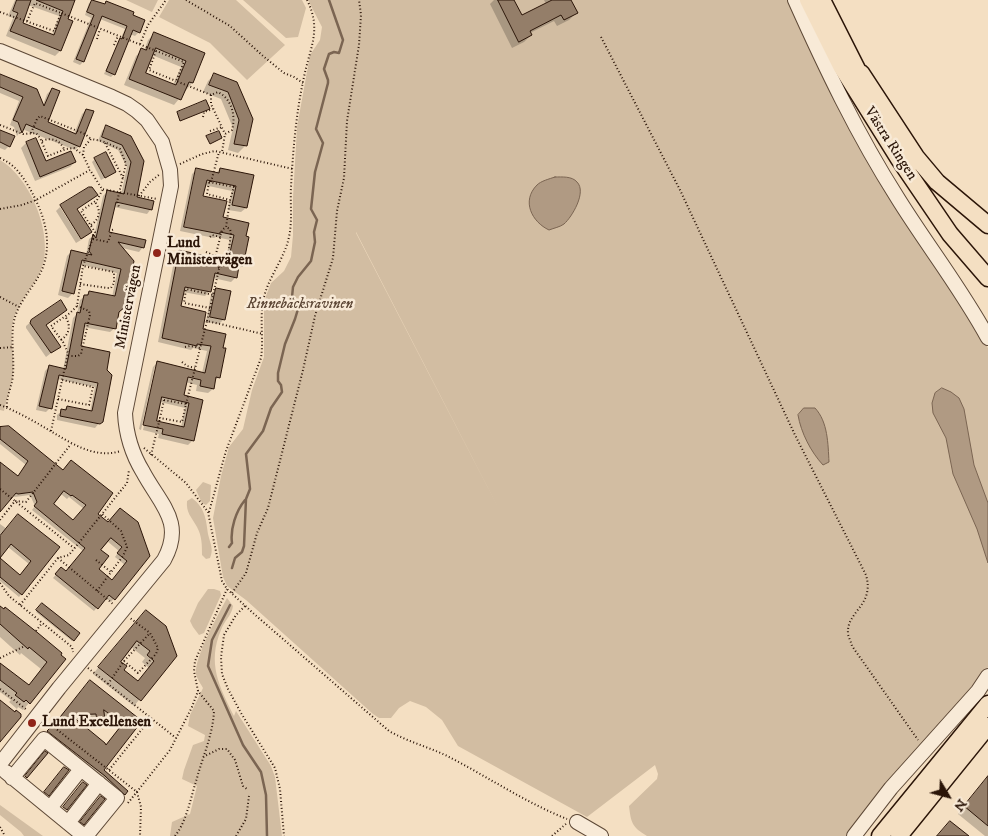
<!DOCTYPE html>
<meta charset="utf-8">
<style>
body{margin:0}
#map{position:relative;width:988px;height:836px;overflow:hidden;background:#f4dfc2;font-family:"IM FELL DW Pica",serif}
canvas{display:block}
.north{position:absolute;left:923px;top:771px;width:50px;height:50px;-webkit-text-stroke:4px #f8ead7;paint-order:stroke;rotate:127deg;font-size:14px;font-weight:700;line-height:20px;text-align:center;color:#2b1508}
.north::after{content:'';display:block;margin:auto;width:18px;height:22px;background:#2b1508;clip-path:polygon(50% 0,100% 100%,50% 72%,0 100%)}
</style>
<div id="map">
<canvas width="988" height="836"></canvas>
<div class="north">N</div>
</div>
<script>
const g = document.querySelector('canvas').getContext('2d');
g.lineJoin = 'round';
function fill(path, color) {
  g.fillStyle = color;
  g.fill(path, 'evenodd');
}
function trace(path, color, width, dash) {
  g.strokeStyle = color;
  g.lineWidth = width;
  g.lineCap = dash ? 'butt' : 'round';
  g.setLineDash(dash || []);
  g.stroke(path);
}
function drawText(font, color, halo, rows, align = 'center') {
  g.font = font + ' "IM FELL DW Pica",serif';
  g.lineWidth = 5;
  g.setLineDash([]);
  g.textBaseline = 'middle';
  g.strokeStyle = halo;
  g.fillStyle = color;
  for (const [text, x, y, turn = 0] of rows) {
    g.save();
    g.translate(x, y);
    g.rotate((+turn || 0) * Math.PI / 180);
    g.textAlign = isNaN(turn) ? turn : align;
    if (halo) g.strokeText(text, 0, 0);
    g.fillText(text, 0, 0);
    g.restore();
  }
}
const green = new Path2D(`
 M126,0h32l-6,12z
 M169,0h67l49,45 -38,35 -37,-37 -51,-26z
 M243,0h59l4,8 -8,29 -12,1z
 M308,0h481l199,348v319l-3,7 -136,162h-202c-15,-9 -16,-13 -18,-30l28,-27 1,-5 -3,-9 -68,52 -129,-71 -16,-26 -16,-13 -16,-6 -11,7 -8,10h-12l-6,-4 -127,-114 -19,-14 -4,-9 -10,-59 8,-42 8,-29 14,-18 9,-39 12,-33v-47l2,-14 5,-13 13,-12 7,-14 2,-22v-37l4,-71 13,-72 10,-15 2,-13zM356,232l147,285 -147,-284z
 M0,160c29,17 50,67 44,100 -5,23 -25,38 -31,61 -4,17 2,36 0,53 -1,13 -7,25 -9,37l-4,-1z
 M203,482l8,3 -1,16 -4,4 -4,-2 -6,-13z
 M192,498c13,10 14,21 16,36 2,9 6,15 2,24l-4,1 -4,-4c0,-10 0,-19 -5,-28 -6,-11 -11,-14 -10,-26z
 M208,589h6l6,2 1,4 -17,38 -5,2 -6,-8 -3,-6 8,-18z
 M227,598l6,8c-1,9 -9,15 -12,24 -14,33 -2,56 13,86l2,-5 35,55 4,11 7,59h-112l2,-14 18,-8 7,-28 -15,-7 2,-9 9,-25 11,-4 1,-6 -17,-9 2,-11 13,-27c-2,-4 -6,-9 -7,-14 -2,-16 23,-61 31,-76z
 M0,805l43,31h-19l-3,-4 -21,-17z`);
const water = new Path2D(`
 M555,177c7,0 17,-1 22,5 10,10 -5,35 -13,42 -4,3 -10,4 -15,6 -17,-8 -28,-29 -12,-45 4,-4 12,-6 18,-8z
 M942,388l9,4 8,6 5,11 10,56 14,38v60l-11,-34 -24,-55 -7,-36 -13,-25 -1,-10 3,-10z
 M804,408h11c13,14 13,36 14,54l-6,3c-12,-13 -22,-32 -25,-50z`);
const shadow = new Path2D(`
 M15,0h55l-10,51 -5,5 -49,-20 7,-18 -5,-2zM28,5l31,11 -7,19 -31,-12z
 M92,0l39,16 8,16 -4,4 -5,-2 -16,40 -3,3 -7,-3 21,-45 -25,-10 -17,43 -3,3 -7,-3 18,-44 -6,-3 4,-12z
 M494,0h19l9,17 24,-13 -2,-4h25l7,13 -7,7 -12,6 -3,-5 -24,12 1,2 -7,7 -12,6 -22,-44z
 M154,34l50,20 -12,29 -18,22 -50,-20 12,-29 6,-6 2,1 4,-11zM152,55l29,12 -8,18 -29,-12z
 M215,74l36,45 -6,27 -7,7 -10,-3 5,-22 -12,-29 -18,-7 5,-11z
 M0,75l43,30 4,-11 5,-5 -6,34 28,11 8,-20 4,-4 -7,36 -4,4 -53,-21 -5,7 -3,-9 -4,-2 9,-24 -19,-8z
 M106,127l24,10 5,61 16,11 -4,5 -33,-7 -6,26 35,14 -4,5 -17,-4 11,13 -18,67 -5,4 -27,-5 -4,20 27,23 -5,51 -6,7 -38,-8v-5l10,-8 23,5 5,-25 -38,-8 -7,29 -4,4 -10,-2 9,-39 4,-4 14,3 10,-52 4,-4 3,-14 10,-8 22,5 5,-24 -38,-9 -6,29 -5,5 -10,-3 9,-39 4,-4 15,3 3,-16 4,-3 1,1 9,-41 4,-4 14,3 6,-28 -9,-17 -20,-9 4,-10z
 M0,131l9,15 -4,4 -5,-2z
 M36,139l10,24 29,-1 -5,5 -35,14 -14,-33 5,-5z
 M95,159l20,13 -14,8 -9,-18z
 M197,169l19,4 4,-4 32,7 -6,32 -5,4 -13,-2 4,-19 -28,-6 -2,12 20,21 23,19 -3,29 -5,4 -1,7 -5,5 -18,-4 -3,13 -5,5 -22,-4 -3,15 21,23 23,5 -5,42 -5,4 -1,8 -5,4 -12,-2 1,-6 -12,-3 -3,14 20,5 -9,39 -5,5 -30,-7 1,-4 -16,-4 15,-64h-3l-14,64 -2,-1 14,-62 5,-5 44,11 5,-22 -14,-3 -2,2 -33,-8 17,-86 5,-5 45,11 5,-22 -14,-3 -2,1 -34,-7 12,-57zM160,402l25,6 -4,19 -25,-5z
 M60,207l21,33 -5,3 -20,-32z
 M216,289l8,30 -5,5 -13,-2 5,-28z
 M66,310l-21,16 14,21 -13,10 -20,-29v-2l6,-5z
 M0,428l96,86 53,42 -38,46 -6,-4 -11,13 -41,-33 5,-6h8l17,-21 -51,-41 3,-4 -5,-11 -15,2 -3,-2 -12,15v-47l17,14 9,-12 -26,-21zM61,494l6,5 2,-2 15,12 -11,13 -21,-17zM107,541l12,10 -4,6 10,8 -13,16 -15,-12 2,-19z
 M0,524l7,5 51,19 -39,49 -19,-16v-21l20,16 9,-12 -21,-17 -8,9z
 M42,605l36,29 -6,7 -36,-29z
 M0,607l61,46 -32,50 -6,7 -5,-3 -1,2 -8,-7 2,-2 -11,-8v-22l28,16 13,-17 -20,-16 -1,2 -20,-18z
 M140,617l35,39 -41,50 -41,-32zM131,647l14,11 -3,4 7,6 -11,14 -16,-12 -3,-8z
 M85,687l55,34 -38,50 22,23 -5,5 -76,-62zM92,718v10h6l5,-6v-4l11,9h6l-16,20 -30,-28z
 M988,777v59h-3l-27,-22z`);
const stream = new Path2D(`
 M229,547l3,-4c-2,-14 4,-32 13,-43
 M232,568l3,-10 7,-6 2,-6 2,-47 4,-10 -4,-35 17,-23 8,-23 11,-16 -1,-7 -3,-4v-8l7,-29 10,-25 3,-10 -6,-12 1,-10 5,-10 13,-16 4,-19 -1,-10 3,-12 -6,-11 4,-37 8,-29 -7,-14 12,-46v-3l-4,-11 5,-15 5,-2 5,1 4,-13 -14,-40
 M230,605l-18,35 -4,26 35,79 18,27 5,23 1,41`);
const building = new Path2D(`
 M17,0h14l-8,23 31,12 9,-24 -27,-11h39l-7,19 5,2 -12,30 -51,-20 8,-18 -5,-2z
 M92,0l13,4 1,-3 28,11 -1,3 12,5 -5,13 -7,-3 -18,45 -9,-4 14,-33 2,1 5,-13 -25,-10 -18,46 -8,-3 18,-44 -7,-3z
 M498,0h16l8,15 30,-15h19l7,13 -14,7 -3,-5 -31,16 2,4 -13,7z
 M154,32l51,21 -12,30 -4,-1 -8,18 -52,-21 12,-31 5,2zM156,48l30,13 -10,24 -30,-12z
 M214,73l23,9 16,37 -6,27 -13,-2 5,-24 -11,-28 -19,-7z
 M0,74l37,15 7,17 8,-18 8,3 -12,31 28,12 10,-25 8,2 -14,36 -54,-23 -4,9 -4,-11 -5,-2 10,-23 -23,-10z
 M206,100l4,9 -30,12 -3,-9z
 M106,125l25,11 13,25 -7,36 17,4 -2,9 -36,-8 -7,30 37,8 -2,8 -26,-6 16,19 -9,46 -6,5 -3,17 -31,-6 -4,23 29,6 -3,18 5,5 -9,47 -3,2 -40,-8 1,-7 5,1 1,-4 25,5 6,-28 -39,-8 -7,34 -13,-3 10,-41 17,4 11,-57 3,1 4,-18h4l1,-4 26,5 6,-27 -39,-9 -8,34 -12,-3 9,-41 21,5 -3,-4 4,-17 3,4 11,-48 17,4 7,-32 -9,-17 -20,-8z
 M0,130l15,6 -5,11 -10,-5z
 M219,131l3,7 -12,6 -4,-8z
 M36,138l10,23 25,-10 5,11 -36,15 -14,-35z
 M106,152l10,20 -11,6 -11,-20z
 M196,168l23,5 1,-5 34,7 -7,33 -15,-3 4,-19 -29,-6 -4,16 24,5 -4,16 26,6 -3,13 3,1 -6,29h-4l-2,12 -22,-5 -4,19 -26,-5 -4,19 25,6 -3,17 23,5 -3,14h3l-6,30 -4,-1 -2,12 -14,-3 1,-6 -13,-3 -4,18 19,5 -9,41 -32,-7 1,-5 -20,-4 14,-64 48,12 6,-27 -14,-2v2l-35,-8 17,-88 49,11 6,-26 -14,-3v2l-36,-7zM162,397l27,6 -5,24 -27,-6z
 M89,187h3l6,8 -21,14 15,23 -11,7 -21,-34z
 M216,288l15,3 -6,29 -15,-3z
 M61,300l6,10 -21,15 15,22 -10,6 -21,-30 1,-3z
 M9,426l54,44 8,-10 42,33 -15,21 10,8 12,-14 18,14 12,34 -35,44 -6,-5 -11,14 -43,-35 6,-7 5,4 19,-23 -51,-42 3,-4 -4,-10 -15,2 -2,-1 -16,19v-50l18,14 10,-15 -28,-22v-12zM64,491l7,5 1,-1 14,10 -13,15 -19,-16zM111,538l11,9 -5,6 10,8 -15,19 -13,-11 10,-13 -8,-6z
 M18,514l42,33 -38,48 -22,-18v-19l20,17 11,-14 -20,-17 -11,14v-22z
 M42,603l38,30 -6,8 -38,-31z
 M0,606l4,3 1,-2 33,26 24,20 -1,2 5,4 -36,45 -4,-4 -2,2 -9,-7 2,-2 -17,-13v-17l29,22 18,-23 -18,-15 -1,2 -28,-25z
 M146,610l20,16 11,30 -36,45 -43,-34zM137,641l13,10 -3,4 7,6 -16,20 -14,-11 3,-4 -6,-4z
 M90,680l52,41 -38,49 24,21 -3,4 -20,-19 -58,-45 3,-3h1zM104,710l16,12h4l-18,23 -1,-2 -34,-28 25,-1 1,9h8z
 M0,700l15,12 1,-2 5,4v3l-21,25z
 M45,751l3,2 -21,25 -2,-2z
 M64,767l5,3 -20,26 -5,-4z
 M988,776v50l-24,-20z
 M83,782l4,3 -20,25 -4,-3z
 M101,796l4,3 -21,26 -4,-3z
 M950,821l19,15h-32z`);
const path = new Path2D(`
 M186,0l44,26 33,30 21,17 10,4 9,6
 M0,12l54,19 7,-18 123,49 -8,19 35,14 7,-3c14,7 18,24 14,38l-7,4 -3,18
 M27,21l8,-18 26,10
 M601,37l79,153 115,245 71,140c9,31 -20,36 -18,59 1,4 3,8 4,12l66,94
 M97,39l3,-10
 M140,44l8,-19 18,-25
 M114,45l4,-9
 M156,51l-7,19 27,11
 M211,95v9l14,30
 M203,117l1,-5 9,-3
 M0,125l23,9 13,-1 4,5 8,18 18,-7 8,-1 9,7 7,15
 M210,131l12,-4
 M31,133l6,-14 3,-3 45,18 6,5
 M42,141c9,-4 18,-1 22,8
 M105,143l18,35
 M83,155l1,-8 7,-8 11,2 18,8 6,15 -9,38 2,5
 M0,158c14,6 21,16 29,29 14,25 24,52 14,80 -7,18 -22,31 -28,50 -6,20 1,43 -3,65 -2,8 -6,17 -5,26
 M180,164l22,-10 13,-3 78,18
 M209,182l25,5 -4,13 -23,-6z
 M211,182l8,-30
 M139,196l11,-14 10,-8
 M0,209l22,-4 14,-5 54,-30 12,19 55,10
 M91,225c9,-6 10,-15 4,-23
 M210,237l2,-2 9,2
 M93,239l15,3 4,-12 3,-1
 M206,252l9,4
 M219,268l-4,-5v-5l7,-28 4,-3 4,-27
 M80,284l27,4h4l3,-5v-11l-31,-6
 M0,297l19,10
 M210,308l-26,-5 2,-14 27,6
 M207,321l12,-52 9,-13 3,-23 -1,-4 -4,-2
 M61,340c9,-6 10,-15 4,-24
 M185,347l5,-1 10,2
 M0,348l14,-1
 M68,356h10l3,-2 9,-39 -1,-4 -12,-5
 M182,362l5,4 8,2
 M58,399l31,6 4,-18 -31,-7
 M164,400l22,4 -4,18 -22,-4z
 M186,404l21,-83 56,13
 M0,405c18,7 36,17 52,27 21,12 43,27 69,19
 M51,431l17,-78 -5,-11 -12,-16 19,-13 7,-7 6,-40 12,-34 -14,-21 16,-11 6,-11
 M144,448l42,35 22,29 14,69 5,8 26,24 136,118c21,12 44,17 64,28 38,20 74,44 114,60
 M151,455l9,-37
 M0,489l74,59
 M209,512l17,-61 35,-93c3,-20 -2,-41 3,-61 5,-20 19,-37 24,-56 5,-18 2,-36 3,-54 2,-36 5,-74 13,-110 6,-30 18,-47 3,-77
 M0,520l15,-19 11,1 45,-58
 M58,558l55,46
 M96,560l15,12
 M0,583l9,13 63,51 1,5
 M97,591l26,-35 4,-9 -6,-16 -19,-17
 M232,593l14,-20 11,-40 11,-25 35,-138 12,-54 18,-58 4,-47 7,-33 3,-57 12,-76 2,-30 -2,-15
 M20,605l38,-47 11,-3 58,-72 2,-13
 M245,606l-9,9 -12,20 -3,22 1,17 6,15 13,24 34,55 5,21 4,47
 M36,631l6,-8
 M0,658l25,-12
 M124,661l26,-28
 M88,668l88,70
 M108,684l16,-23 14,12 18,-19 2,-6 -8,-15 -20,-15
 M0,689l27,21
 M46,721l91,71 4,15 -1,29
 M203,757l16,-8h8l8,11 8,26 4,3
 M109,770l42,-52
 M128,803l42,-53 22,-43 6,-16 -4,-20 1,-10 32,-72
 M0,827l5,9
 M175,836c12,-15 16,-40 22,-58 6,-22 16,-44 17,-67l-16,-20
 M236,836l10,-17 3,-23
 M552,836l15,-13`);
const minor = new Path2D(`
 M795,0c30,67 62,134 102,197 29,47 64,91 91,141
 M0,51l112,46 15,7 10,7 10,9 15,22 8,28 1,16 -46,227c1,21 7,41 18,59 17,32 42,50 21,88l-105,128 -59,76
 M6,772l78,64
 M12,778l32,-39 73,59 -31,38
 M50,808l31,-39
 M577,822l24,14
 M68,823l31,-40
 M854,836l37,-48 87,-97 10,-15`);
const major = new Path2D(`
 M808,0l33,66 58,93 51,75 38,44
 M822,0l42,83
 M861,73l55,84 21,25 51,43
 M880,836l108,-132
 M899,836l89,-110`);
const markers = [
 [157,253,5,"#8f2418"],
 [32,723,5,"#8f2418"]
];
const streetNames = [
 ["Västra Ringen",890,144,57],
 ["Ministervägen",129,307,-79]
];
const poiNames = [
 ["Lund",167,244],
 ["Ministervägen",167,261],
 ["Lund Excellensen",42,723]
];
const parkNames = [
 ["Rinnebäcksravinen",300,305]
];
fill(green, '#d2bda2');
fill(water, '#b09a83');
trace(water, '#7b6552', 1);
fill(shadow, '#0003');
trace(stream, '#7b6552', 2.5);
fill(building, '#947e69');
trace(building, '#2b1508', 1);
trace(minor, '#5d4836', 16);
trace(major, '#2b1508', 19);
trace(path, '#2b1508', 2, [1, 2.5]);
trace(minor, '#f8ead7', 14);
trace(major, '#f4dfc2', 16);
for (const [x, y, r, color] of markers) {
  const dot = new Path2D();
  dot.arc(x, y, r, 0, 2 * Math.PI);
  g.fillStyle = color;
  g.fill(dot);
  trace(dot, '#f8ead7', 2);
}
drawText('15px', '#2b1508', '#f8ead7', streetNames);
drawText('bold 15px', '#2b1508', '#f8ead7', poiNames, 'left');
drawText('italic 15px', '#5d4736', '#f8ead7', parkNames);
</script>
